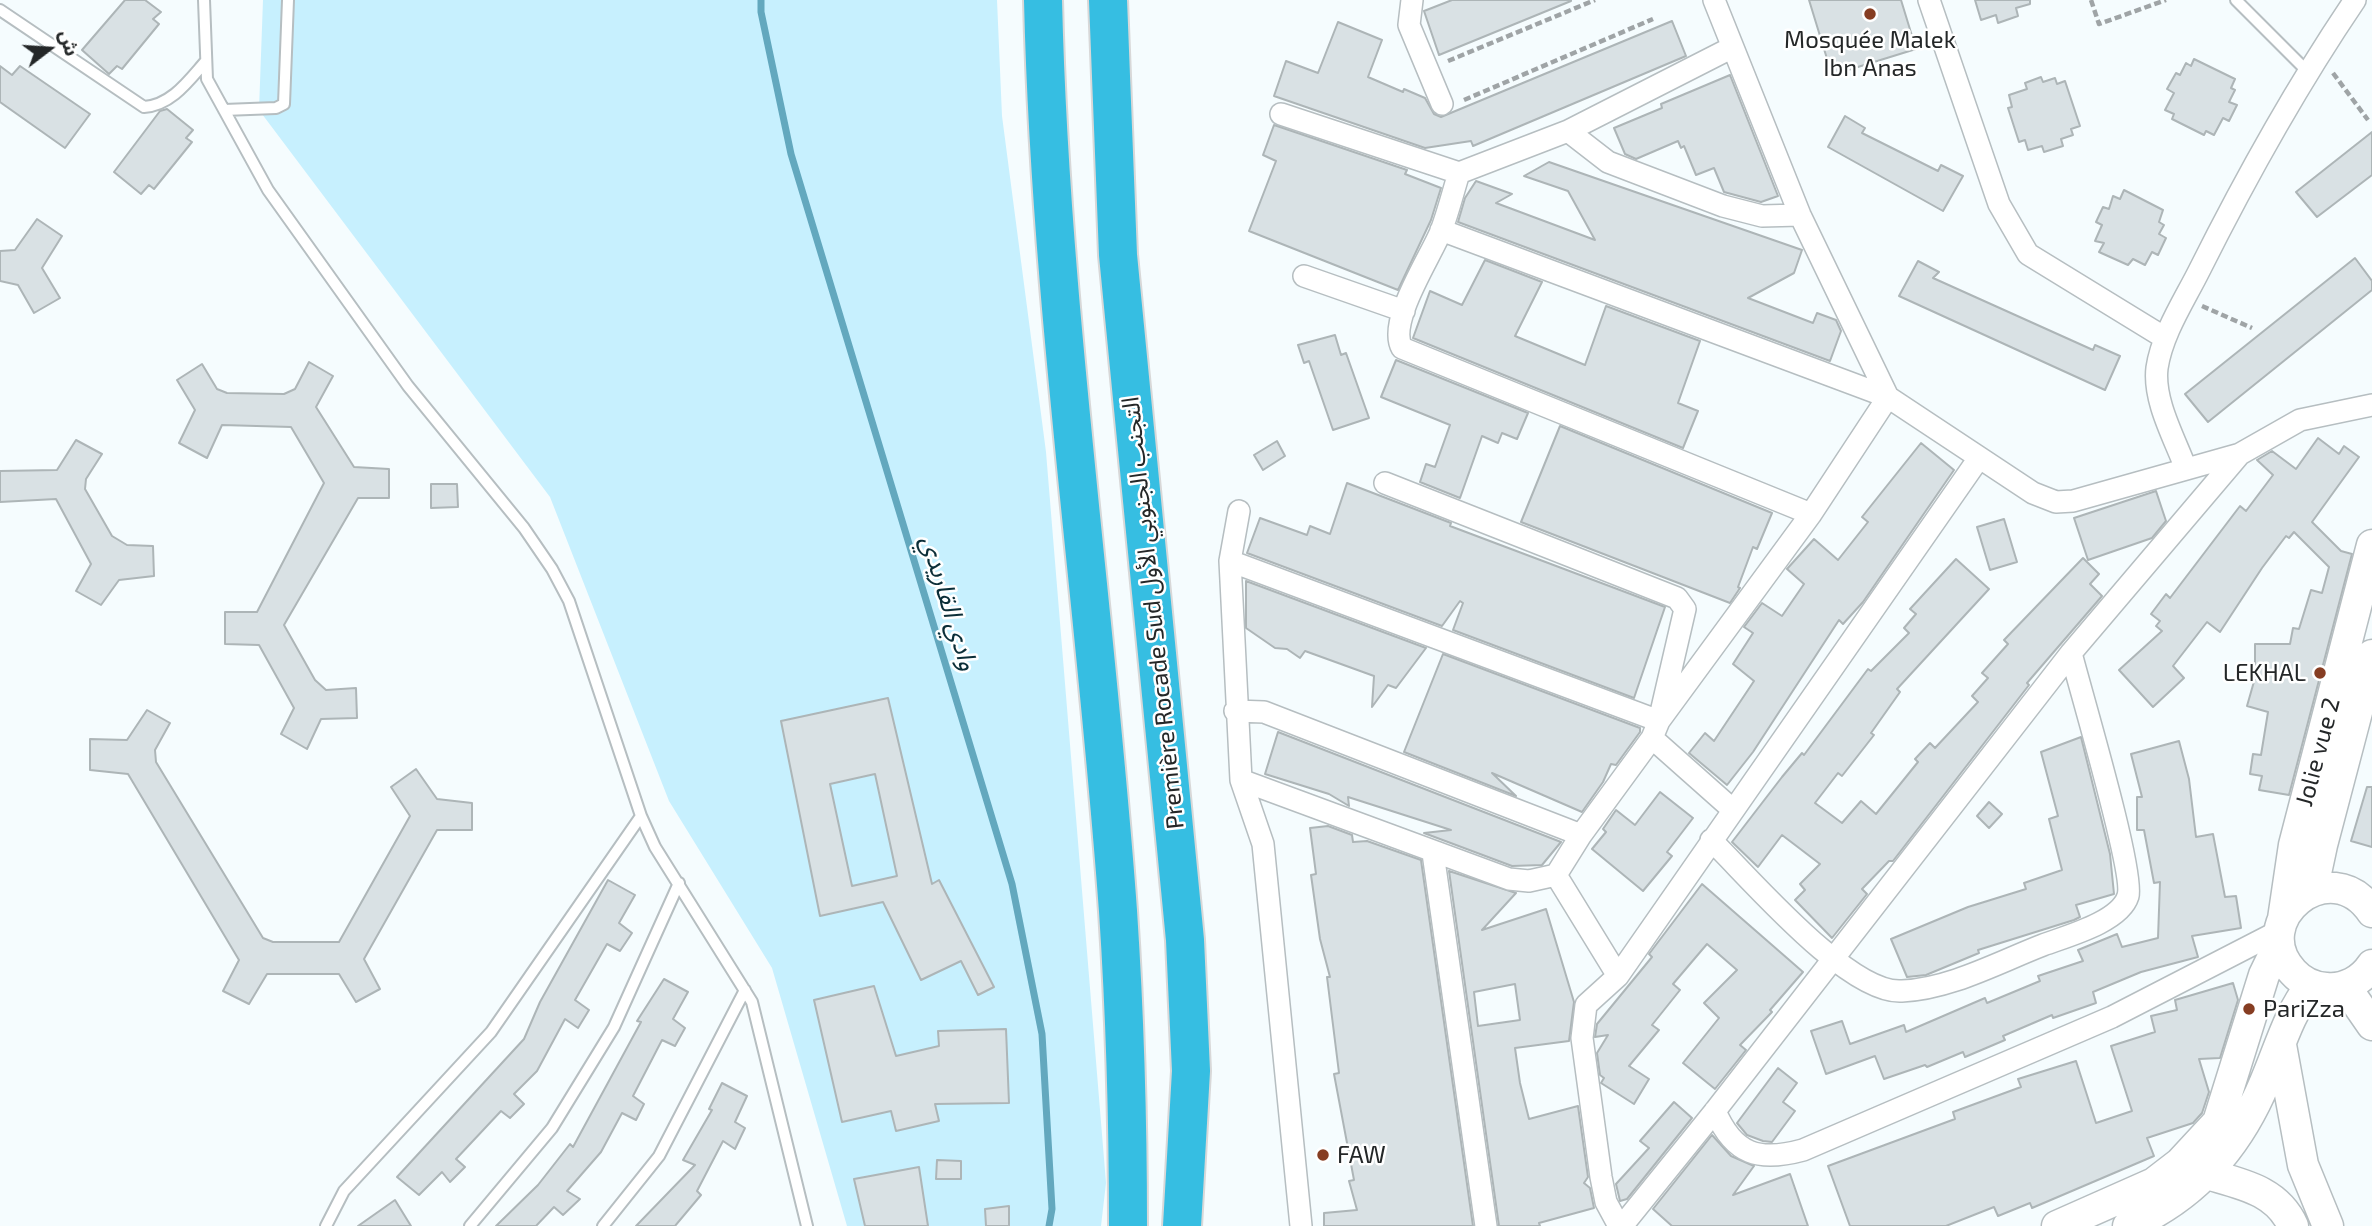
<!DOCTYPE html>
<meta charset="utf-8">
<style>
body{margin:0}
#map{position:relative;width:2372px;height:1226px;overflow:hidden;background:#f5fcfe;font-family:"Exo 2","Noto Sans Arabic",sans-serif}
canvas{display:block}
.north{position:absolute;left:14px;top:14px;width:70px;height:70px;-webkit-text-stroke:5px #fff;paint-order:stroke;rotate:73deg;font-size:19px;font-weight:700;line-height:28px;text-align:center;color:#242728}
.north::after{content:'';display:block;margin:auto;width:24px;height:32px;background:#242728;clip-path:polygon(50% 0,100% 100%,50% 72%,0 100%)}
</style>
<div id="map">
<canvas width="2372" height="1226"></canvas>
<div class="north">ش</div>
</div>
<script>
const g = document.querySelector('canvas').getContext('2d');
g.lineJoin = 'round';
function fill(path, color) {
  g.fillStyle = color;
  g.fill(path, 'evenodd');
}
function trace(path, color, width, dash) {
  g.strokeStyle = color;
  g.lineWidth = width;
  g.lineCap = dash ? 'butt' : 'round';
  g.setLineDash(dash || []);
  g.stroke(path);
}
function drawText(font, color, halo, rows, align = 'center') {
  g.font = font + ' "Exo 2","Noto Sans Arabic",sans-serif';
  g.lineWidth = 5;
  g.setLineDash([]);
  g.textBaseline = 'middle';
  g.strokeStyle = halo;
  g.fillStyle = color;
  for (const [text, x, y, turn = 0] of rows) {
    g.save();
    g.translate(x, y);
    g.rotate((+turn || 0) * Math.PI / 180);
    g.textAlign = isNaN(turn) ? turn : align;
    if (halo) g.strokeText(text, 0, 0);
    g.fillText(text, 0, 0);
    g.restore();
  }
}
const green = new Path2D(`
 M263,0h734l5,116 44,336 60,731 -5,43h-254l-75,-258 -103,-167 -119,-304 -291,-387z`);
const stream = new Path2D(`
 M761,0v12l30,142 221,730 30,150 10,175 -3,17`);
const building = new Path2D(`
 M125,0h20l16,12 -8,7 6,5 -37,45 -5,-3 -8,8 -27,-24z
 M1452,0h119v1l-132,54 -15,-44z
 M1809,0h92l15,49 -84,26z
 M1975,0h55v4l-14,4 2,8 -20,7 -2,-8 -15,5z
 M1672,21l14,35 -213,90 -2,-5 -46,7 -151,-52 12,-35 32,12 20,-51 44,18 -14,37 35,15 1,-3 21,9 9,16 7,3z
 M2194,59l41,20 -4,9 4,2 -6,12 8,3 -8,16 -6,-3 -9,17 -8,-4 -2,4 -32,-16 2,-5 -9,-4 9,-17 -7,-4 9,-16 4,2 6,-12 5,3z
 M0,66l12,9 8,-9 70,48 -25,34 -65,-46z
 M1730,75l48,121 -17,6 -37,-10 -10,-24 -18,7 -12,-29 -3,2 -3,-7 -42,18 -11,-5 -11,-26 48,-20 -1,-4z
 M2041,77l2,5 12,-4 2,6 8,-3 15,45 -9,3 2,6 -12,4 2,7 -19,6 -2,-6 -14,4 -3,-10 -6,2 -11,-34 4,-1 -3,-12 18,-6 -2,-6z
 M167,109l26,21 -7,8 6,4 -38,47 -5,-4 -8,9 -27,-22 46,-61z
 M1845,116l20,12 -3,5 76,38 3,-6 22,11 -20,35 -115,-64z
 M1274,125l133,45 -2,4 36,14 -10,32 -33,70 -149,-59 27,-70 -13,-6z
 M2372,132v43l-55,42 -21,-25z
 M1549,162l253,88 -8,23 -46,25 65,25 4,-10 19,7 5,11 -11,30 -372,-139 7,-24 11,-17 36,13 -16,9 99,37 -27,-49 -44,-15z
 M2124,190l39,20 -4,12 5,3 -5,9 7,4 -8,17 -6,-3 -7,13 -12,-6 -5,6 -29,-13 5,-9 -9,-2 7,-16 -6,-3 7,-15 6,2 4,-13 7,3z
 M37,219l25,17 -20,32 18,30 -26,15 -16,-28 -18,-4v-30l15,-1z
 M2355,258l17,23v9l-164,132 -23,-28z
 M1485,260l57,22 -27,54 70,29 21,-59 94,35 -22,62 20,8 -15,37 -270,-110 17,-47 32,14z
 M1918,261l21,11 -6,6 160,72 2,-5 25,11 -15,34 -206,-94z
 M1335,335l6,20 5,-2 23,65 -36,12 -24,-69 -5,2 -6,-18z
 M1396,360l132,53 -11,26 -15,-6 -4,10 -16,-7 -22,62 -40,-16 6,-18 9,3 15,-42 -69,-28z
 M309,362l24,14 -17,31 38,60 35,2v29h-31l-74,127 31,55 11,10 30,-2 1,30 -36,1 -14,30 -26,-15 13,-26 -35,-63 -34,-1v-32h32l67,-129 -33,-56 -69,-2 -15,33 -28,-15 16,-33 -18,-30 25,-16 15,25 10,4 57,1 11,-5z
 M1560,426l212,87 -15,36 -4,-2 -15,40 2,1 -10,15 -209,-81z
 M2318,438l21,16 5,-8 15,11 -47,65 29,29 11,3 -63,241 -30,-5 3,-14 -12,-2 3,-20 8,1 7,-43 -21,-6 8,-28v-34h35l3,-16 6,1 12,-39 11,3 7,-26 -35,-35 -5,6 -3,-2 -24,32 -42,64 -13,-10 -34,44 11,12 -31,29 -34,-37 43,-39 -6,-5 4,-5 -9,-7 15,-20 4,4 70,-92 6,5 27,-36 -16,-15 15,-9 24,18z
 M76,440l26,14 -16,25 -1,10 27,47 15,9 26,1 1,30 -35,4 -18,25 -25,-14 15,-27 -35,-65 -56,3v-31l57,-1z
 M1277,441l8,15 -22,14 -9,-15z
 M1921,443l33,27 -91,132 -20,22 -4,-4 -86,132 -26,33 -38,-32 16,-20 9,8 40,-60 -21,-17 20,-31 -9,-6 18,-24 20,13 22,-32 -17,-15 27,-30 24,21 30,-38 -6,-5z
 M1347,483l104,40 -1,3 215,81 -31,91 -181,-68 10,-27 -3,-2 -18,25 -195,-73 13,-35 47,17 3,-9 20,8z
 M431,484h26l1,23 -27,1z
 M2156,491l10,30 -14,17 -64,22 -14,-42z
 M2004,519l13,43 -27,8 -13,-43z
 M2083,558l16,16 -9,10 12,12 -75,87 2,2 -136,176h-4l-27,28 5,5 -35,44 -37,-38 10,-10 -5,-6 20,-20 -38,-29 -24,32 -26,-25 50,-65 20,-24 2,2 64,-86 3,2 38,-38 -5,-5 12,-14 -6,-5 46,-50 33,30 -92,100 3,3 -29,41 3,2 -32,41 -4,-3 -23,30 27,20 19,-22 15,13 42,-52 -3,-3 15,-16 5,5 43,-46 -6,-6 16,-18 -6,-5 26,-29 -4,-4z
 M1246,581l180,67 -30,40 -8,-3 -16,22 2,-31 -69,-25 -5,7 -13,-9 -12,-1 -29,-20z
 M1443,654l197,74v4l-24,33 -5,-1 -8,18 -21,30 -90,-39 24,23 -112,-44z
 M888,698l44,186 7,-4 55,107 -16,8 -17,-34 -40,19 -38,-78 -63,14 -39,-195zM875,774l22,102 -45,10 -22,-102z
 M147,710l23,13 -15,27 1,12 107,176 10,4h66l71,-126 -19,-29 25,-18 21,30 35,4v27h-35l-73,129 16,30 -24,13 -17,-28h-72l-18,30 -26,-13 16,-31 -111,-186 -38,-4v-31l37,1z
 M1278,732l283,110 -19,23 -30,1 -88,-33 27,-3 -103,-33 1,9 -20,-12 -64,-20z
 M2081,737l29,117 4,40 -38,11 4,12 -6,3 -96,30 1,3 -53,22 -19,2 -16,-38 77,-32 58,-18 -2,-6 38,-13 -13,-51 9,-3 -17,-64z
 M2179,741l10,38 7,58 17,-3 12,63 11,-1 5,32 -49,8 6,21 -57,15 -48,20 3,11 -43,15 -1,-3 -49,21 2,4 -40,17 -2,-5 -36,15 -2,-2 -41,14 -9,-23 -49,18 -15,-43 31,-10 8,23 54,-19 2,7 79,-34 2,5 53,-22 -2,-5 45,-15 -5,-11 39,-16 5,13 36,-9 2,-56 -6,1 -10,-53h-7v-33h5l-11,-43z
 M2367,787h5v60l-21,-6z
 M1660,792l33,26 -26,34 5,4 -29,35 -51,-42 14,-17 -3,-3 13,-19 19,15z
 M1989,802l13,12 -13,14 -12,-12z
 M1328,826l24,9 1,7 14,-1 54,19 52,366h-149v-13l33,-3 -8,-29 5,-1 -20,-106 5,-1 -12,-96h3l-10,-38 -9,-64 5,-1 -6,-46z
 M1449,871l67,22 -34,37 64,-21 28,93 -5,39 -54,7 5,35 9,36 49,-13 10,71 -4,6 6,5 4,20 -55,15 1,3h-41zM1515,984l5,36 -42,6 -4,-34z
 M608,880l27,15 -16,28 13,10 -12,18 -13,-7 -32,56 14,10 -11,18 -13,-9 -28,52 -23,23 10,10 -14,14 -9,-7 -45,48 9,8 -15,15 -8,-10 -23,23 -22,-18 127,-138 16,-37z
 M1702,884l101,88 -33,38 2,2 -32,33 6,5 -31,39 -32,-26 36,-45 -15,-15 33,-33 -30,-26 -34,40 7,6 -28,35 7,5 -30,36 20,13 -15,25 -33,-21 3,-5 -4,-3 -3,-22 11,-18 -13,2 2,-13 55,-67 -3,-3z
 M664,979l24,13 -15,27 12,9 -10,18 -13,-6 -29,56 11,8 -8,16 -14,-7 -21,39 -34,39 13,8 -17,16 -9,-8 -18,19h-40l42,-41 32,-41 3,3 68,-125 -4,-1z
 M2233,983l5,17 -18,58 -21,1 10,33 -7,21 -9,10 -46,15 7,18 -122,52 -2,-5 -32,13 -4,-9 -48,19h-96l-22,-60 127,-47 -2,-7 68,-25 -3,-8 58,-18 20,62 36,-12 -21,-65 44,-14 -4,-16 26,-6 -2,-10z
 M874,986l22,70 43,-10 -1,-15 68,-2 3,74 -74,1 4,17 -43,10 -5,-20 -49,11 -28,-122z
 M1778,1068l19,15 -14,19 12,9 -23,31 -9,-1 -16,-6 -10,-12z
 M722,1083l25,13 -12,26 10,6 -10,21 -12,-8 -26,50 4,4 -26,31h-39l59,-61 -12,-5 29,-50 -3,-1z
 M1674,1102l18,16 -65,81 -7,2 -4,-17 33,-36 -9,-7z
 M1712,1135l19,21 23,10 -21,29 57,-21 18,52h-136l-19,-17z
 M937,1160l24,1v18h-25z
 M919,1167l9,59h-63l-11,-47z
 M395,1200l16,26h-53z
 M1009,1206v20h-23l-1,-17z`);
const path = new Path2D(`
 M2091,0l8,24 67,-24
 M1448,61l147,-61
 M2333,73l35,47
 M1464,100l189,-81
 M2202,306l50,22`);
const lane = new Path2D(`
 M204,0l3,79 61,111 140,196 116,142 28,41 17,32 72,215 14,31 97,155 55,224
 M2236,0l72,72
 M0,10l144,97c28,-2 45,-27 62,-46
 M224,110l52,-2 8,-4 4,-104
 M326,1226l18,-35 147,-159 150,-216
 M470,1226l82,-98 62,-101 65,-144
 M603,1226l56,-70 86,-166`);
const street = new Path2D(`
 M1412,0l-3,25 33,79
 M1714,0l86,215 88,182 145,96 23,9 17,-1 167,-47 60,-34 72,-15
 M1929,0l70,204 29,50 137,84
 M1281,114l178,59 109,-42 163,-83
 M1568,131l40,31 115,44 39,10 38,-1
 M1459,173c-6,19 -11,40 -18,58 -11,27 -54,91 -39,117l409,166
 M1304,276l100,35
 M2186,469c-11,-30 -33,-68 -29,-101 5,-34 27,-67 42,-97 47,-94 97,-184 156,-271
 M1239,511l-9,50 11,219 22,64 38,382
 M1230,561l429,160 26,-112 -8,-11 -292,-115
 M1235,711l29,1 317,123
 M1652,738l80,71
 M1241,780l268,99 20,2 27,-6 25,-40 71,-97 7,-17 152,-207 77,-117 -447,-167
 M1711,840c39,38 138,155 191,151 48,-2 97,-29 141,-46 24,-9 77,-23 85,-49 7,-23 -48,-207 -57,-243
 M1433,853l53,373
 M1556,875l62,101
 M1715,1111c19,44 44,51 88,39l309,-133 167,-86
 M1619,1226l-13,-24 -5,-25 -19,-139 4,-33 32,-29 361,-518
 M1622,1226l93,-115 356,-458 169,-199`);
const secondary = new Path2D(`
 M2318,889l-2,-16 6,-28 50,-190
 M2372,912c-42,-62 -127,9 -79,60 9,10 20,15 33,16 19,2 36,-8 46,-23
 M2283,919l11,-74 78,-300
 M2345,986l27,39
 M2281,1045l22,120 25,61
 M2207,1174c34,10 70,16 86,52
 M2057,1226l97,-43 26,-20 38,-41 46,-147 15,-31
 M2128,1226c65,-28 110,-79 137,-144 15,-35 23,-67 46,-97`);
const highway = new Path2D(`
 M1043,0c7,305 53,607 75,911 7,105 10,210 10,315
 M1108,0l10,255 67,685 6,131 -9,155`);
const markers = [
 [1870,14,7,"#863d22"],
 [2320,673,7,"#863d22"],
 [2249,1009,7,"#863d22"],
 [1323,1155,7,"#863d22"]
];
const poiNames = [
 ["Mosquée Malek",1870,40,"center"],
 ["Ibn Anas",1870,68,"center"],
 ["LEKHAL",2306,673,"right"],
 ["PariZza",2263,1009],
 ["FAW",1337,1155]
];
const streetNames = [
 ["Première Rocade Sud التجنب الجنوبي الأول",1153,613,-96],
 ["Jolie vue 2",2318,752,-75]
];
const waterNames = [
 ["وادي القاريدي",949,603,73]
];
fill(green, '#c7f0fe');
trace(stream, '#63a8be', 7);
fill(building, '#d9e1e4');
trace(building, '#adb5b7', 2);
trace(lane, '#b6bec1', 14);
trace(street, '#b6bec1', 24);
trace(secondary, '#b6bec1', 33);
trace(highway, '#d8d8d8', 42);
trace(path, '#9fa4a6', 4.5, [7, 3.5]);
trace(lane, '#fff', 10);
trace(street, '#fff', 21);
trace(secondary, '#fff', 30);
trace(highway, '#36bee2', 38);
for (const [x, y, r, color] of markers) {
  const dot = new Path2D();
  dot.arc(x, y, r, 0, 2 * Math.PI);
  g.fillStyle = color;
  g.fill(dot);
  trace(dot, '#fff', 2.5);
}
drawText('24px', '#242728', '#fff', poiNames, 'left');
drawText('24px', '#242728', '#fff', streetNames);
drawText('italic 26px', '#0b2e38', '#fff', waterNames);
</script>
